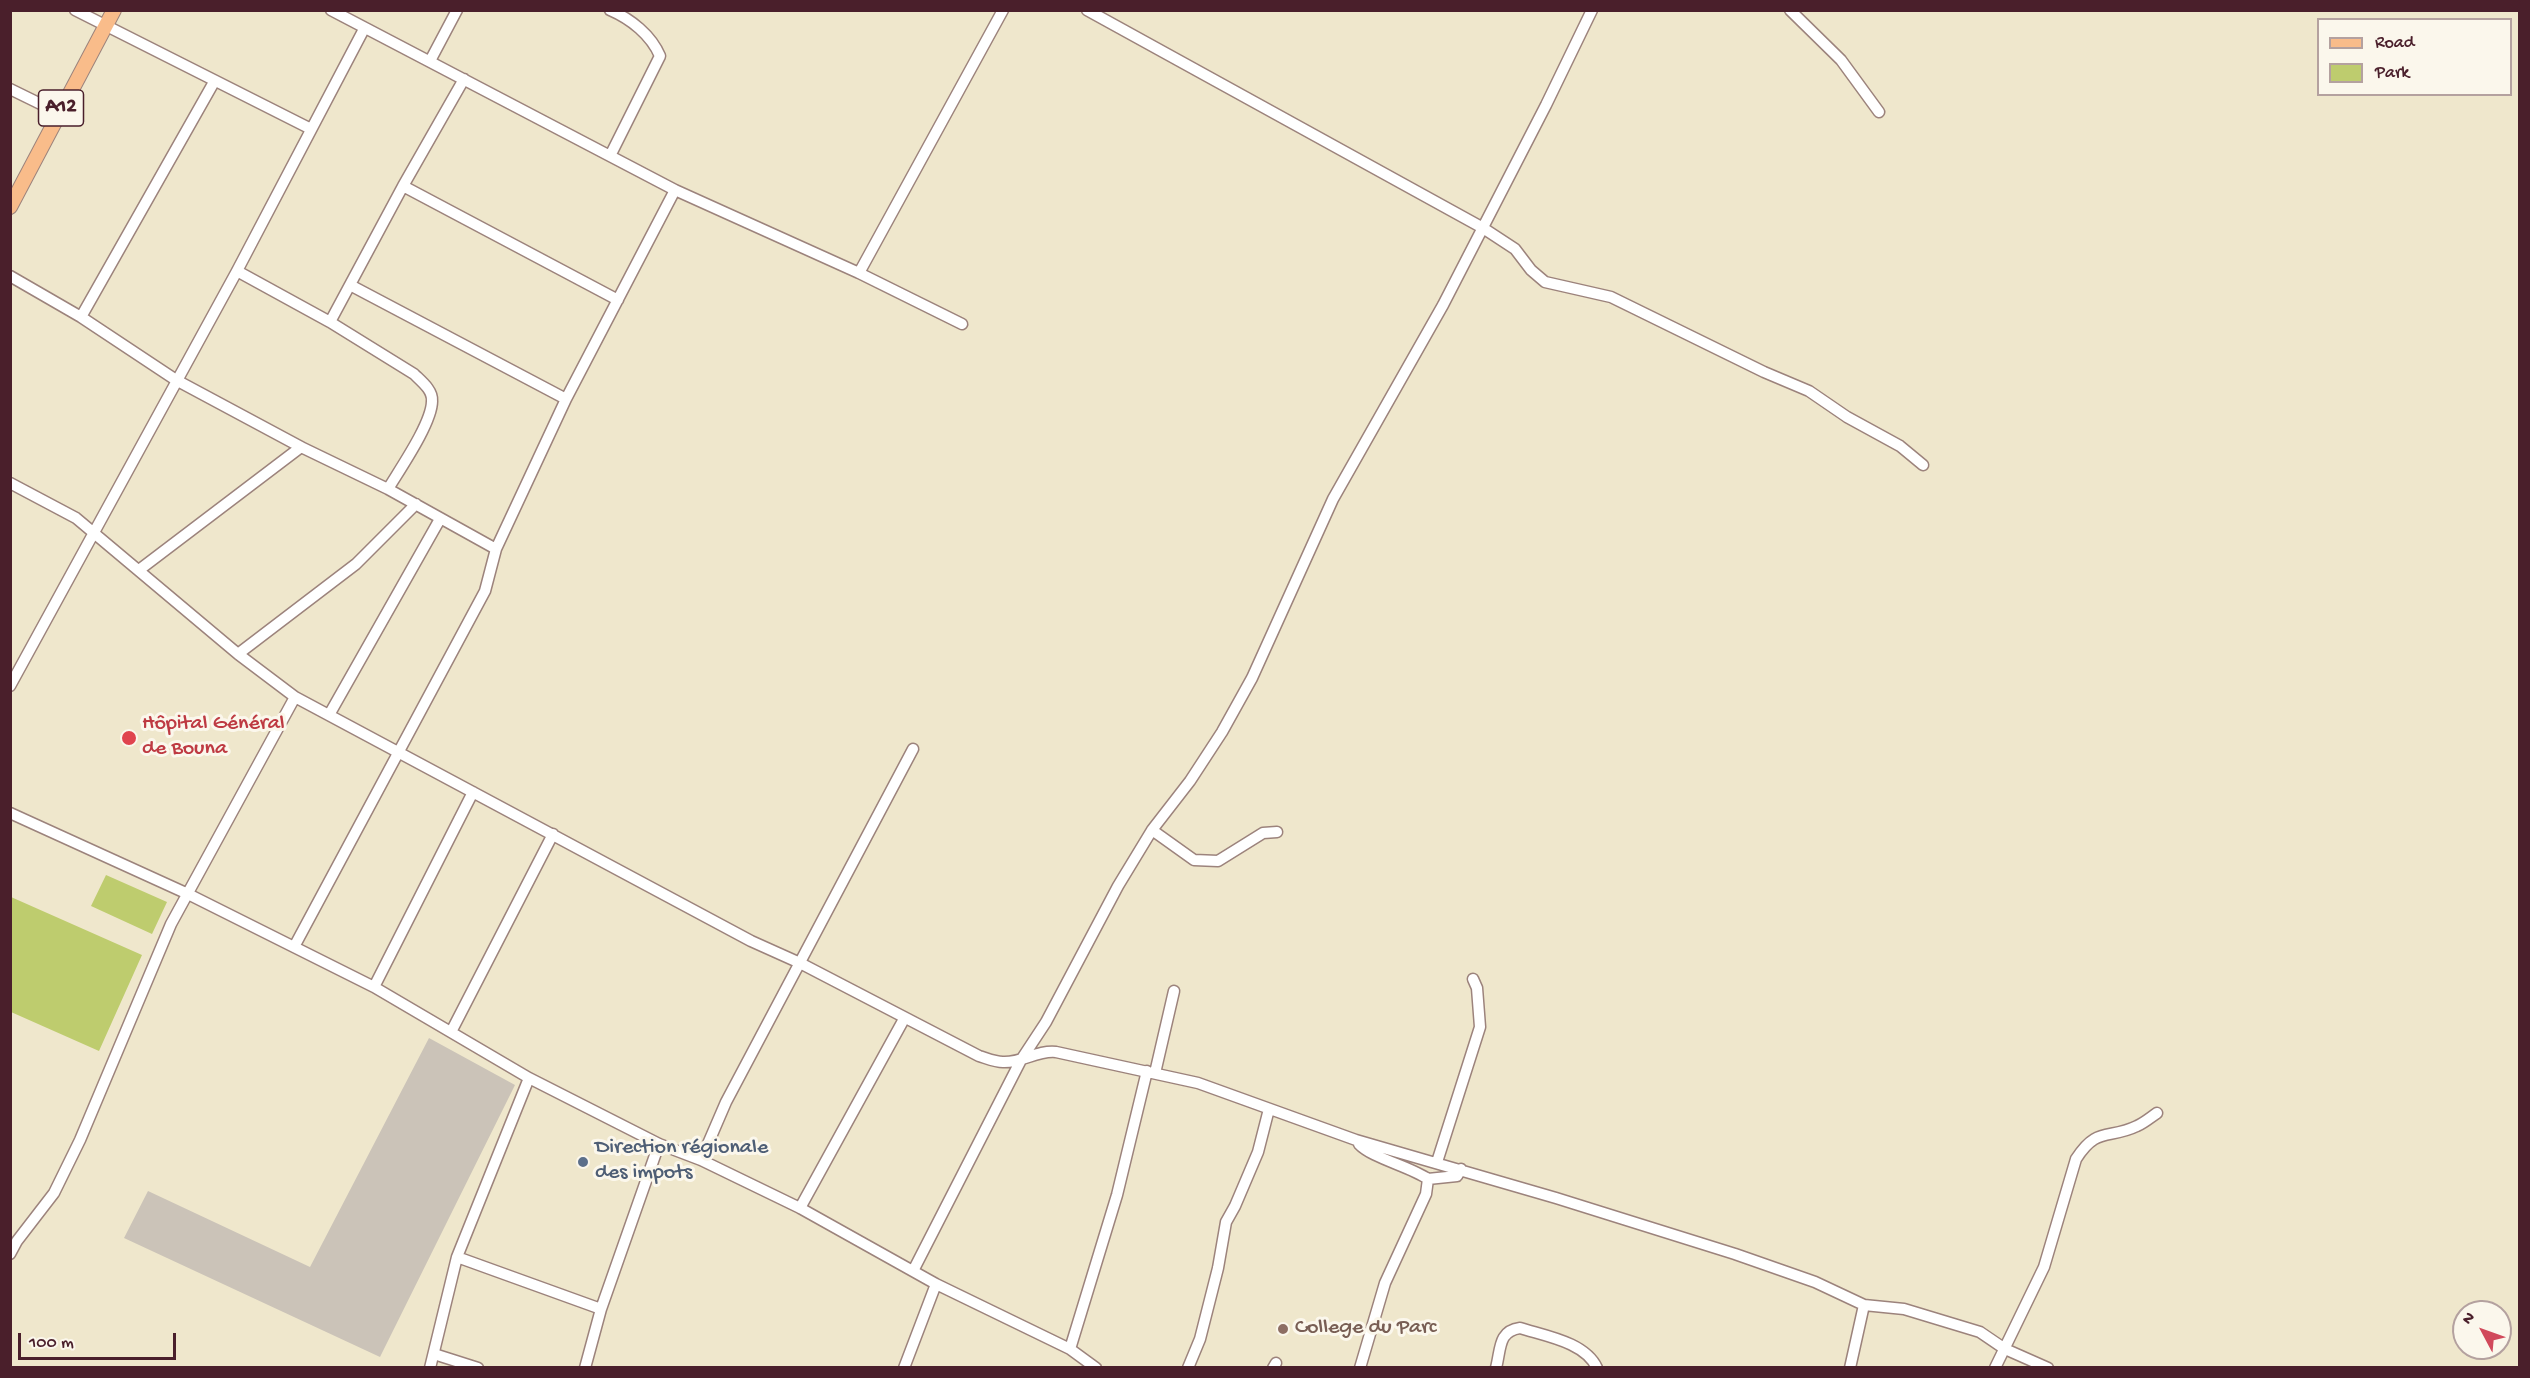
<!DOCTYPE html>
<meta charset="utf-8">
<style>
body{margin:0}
#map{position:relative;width:2530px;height:1378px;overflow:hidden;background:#efe7cc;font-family:"Gochi Hand",sans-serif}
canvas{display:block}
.frame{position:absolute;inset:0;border:12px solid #4a1f2b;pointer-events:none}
.legend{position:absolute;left:2317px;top:18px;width:195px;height:78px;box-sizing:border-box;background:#fbf7ec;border:2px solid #b4a19f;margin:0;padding:8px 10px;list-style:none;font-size:18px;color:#4a1f2b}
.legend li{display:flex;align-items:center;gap:12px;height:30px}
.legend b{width:30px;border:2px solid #b4a19f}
.north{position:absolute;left:2452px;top:1300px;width:60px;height:60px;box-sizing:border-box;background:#fbf7ec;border:2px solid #b4a19f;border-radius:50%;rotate:311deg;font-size:16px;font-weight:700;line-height:24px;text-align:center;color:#4a1f2b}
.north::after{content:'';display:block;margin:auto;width:21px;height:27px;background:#d1495b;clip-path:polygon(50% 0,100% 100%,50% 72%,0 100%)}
.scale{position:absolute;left:18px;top:1333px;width:158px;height:27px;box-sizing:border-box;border:3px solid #4a1f2b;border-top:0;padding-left:8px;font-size:18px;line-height:21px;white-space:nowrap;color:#4a1f2b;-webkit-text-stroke:4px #fbf7ec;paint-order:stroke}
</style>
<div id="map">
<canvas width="2530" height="1378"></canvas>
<div class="frame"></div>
<ul class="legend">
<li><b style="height:8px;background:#f9bc8a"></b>Road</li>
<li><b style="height:16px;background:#becc6e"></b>Park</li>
</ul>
<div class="north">N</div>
<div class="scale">100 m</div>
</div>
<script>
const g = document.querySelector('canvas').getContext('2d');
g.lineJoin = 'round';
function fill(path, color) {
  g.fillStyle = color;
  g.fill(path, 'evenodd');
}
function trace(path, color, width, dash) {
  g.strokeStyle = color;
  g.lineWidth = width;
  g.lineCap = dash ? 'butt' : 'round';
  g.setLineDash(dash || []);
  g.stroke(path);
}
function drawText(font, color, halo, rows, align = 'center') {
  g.font = font + ' "Gochi Hand",sans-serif';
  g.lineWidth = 6;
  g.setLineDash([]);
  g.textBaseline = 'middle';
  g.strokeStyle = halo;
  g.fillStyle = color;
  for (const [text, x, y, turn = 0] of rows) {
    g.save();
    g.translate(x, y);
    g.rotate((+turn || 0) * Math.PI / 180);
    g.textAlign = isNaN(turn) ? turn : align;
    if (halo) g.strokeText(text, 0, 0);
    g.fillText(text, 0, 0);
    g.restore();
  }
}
const industrial = new Path2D(`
 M429,1038l86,47 -135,272 -256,-119 24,-47 162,76z`);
const green = new Path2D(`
 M106,875l61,27 -15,32 -61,-28z
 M11,897l131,58 -43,96 -88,-39z`);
const minor = new Path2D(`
 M75,10l236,119
 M610,10c21,9 41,25 50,46l-50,100
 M1087,10l396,218 32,21 16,21 14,12 66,15 153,75 45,19 38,26 53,29 23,19
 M1790,10l51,50 38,52
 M430,61l27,-51
 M10,89l49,24
 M403,186l215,114
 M675,190l184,83 103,51
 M237,271l93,51 84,52c7,7 19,16 18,27 0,22 -32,68 -44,88
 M859,273l144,-263
 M10,276l71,41 95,63 125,67 87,42 108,60
 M350,285l216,114
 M81,317l133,-235
 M330,322l73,-136 61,-107
 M10,483l66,35 162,136 57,43 456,244 49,22 179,93c7,2 16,6 24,6 19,1 34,-12 53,-10l142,31 158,57 200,58 179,56 80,28 49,23 40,4 76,23 25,17 43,19
 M139,570l162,-123
 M238,654l118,-90 60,-60
 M10,686l227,-415 127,-242
 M329,715l111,-196
 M10,813l178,81 186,93 155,91 130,66 42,16 99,48 136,76 134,65 26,19
 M1152,830l42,30 24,1 45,-28 14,-1
 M294,947l191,-356 11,-42 70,-150 109,-209 -344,-180
 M374,987l99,-195
 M451,1032l102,-198
 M1155,1073l19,-82
 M1359,1144c13,14 50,22 69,35l-2,15 -41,89 -25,85
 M701,1160l25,-58 187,-353
 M1437,1162l43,-135 -3,-39 -4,-9
 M1428,1179l29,-3 4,-7
 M800,1208l104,-189
 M10,1254l7,-13 37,-48 26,-53 91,-216 124,-227
 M457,1257l144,52
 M913,1271l108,-211 25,-38 72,-136 34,-56 38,-49 32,-49 30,-54 81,-179 110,-194 103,-200 46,-95
 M1070,1349l47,-154 30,-124
 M434,1354l44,14
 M430,1368l27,-111 72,-179
 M585,1368l16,-59 58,-165
 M904,1368l32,-84
 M1188,1368l12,-29 18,-71 8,-46 9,-16 23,-54 11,-43
 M1273,1368l3,-5
 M1496,1368c5,-19 2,-37 24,-40 25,8 65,14 77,40
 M1850,1368l14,-63
 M1995,1368l49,-101 32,-108c21,-33 32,-19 61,-33 7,-3 14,-9 20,-13`);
const major = new Path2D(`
 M10,207l104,-197`);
const markers = [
 [129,738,8,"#e0444e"],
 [583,1162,6,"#5c6f8a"],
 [1283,1329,6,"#8d6e63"]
];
const shields = [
 [61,108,45]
];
const shieldNames = [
 ["A12",61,108]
];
const healthNames = [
 ["Hôpital Général",142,725],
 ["de Bouna",142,750]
];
const serviceNames = [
 ["Direction régionale",595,1149],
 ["des impots",595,1174]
];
const educationNames = [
 ["College du Parc",1295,1329]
];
fill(industrial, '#cbc3b8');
fill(green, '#becc6e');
trace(minor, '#9c837c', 13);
trace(major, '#9c837c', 16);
trace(minor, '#fff', 10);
trace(major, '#f9bc8a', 14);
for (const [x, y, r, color] of markers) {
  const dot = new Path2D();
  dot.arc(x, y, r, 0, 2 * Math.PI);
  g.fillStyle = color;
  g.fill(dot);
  trace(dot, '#fbf7ec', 2);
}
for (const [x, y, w] of shields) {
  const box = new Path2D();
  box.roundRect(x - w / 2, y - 18, w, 36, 4.5);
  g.fillStyle = '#fbf7ec';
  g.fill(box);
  trace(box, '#4a1f2b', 1.5);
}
drawText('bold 21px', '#4a1f2b', null, shieldNames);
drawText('22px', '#be3a42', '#fbf7ec', healthNames, 'left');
drawText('22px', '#4e5e75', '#fbf7ec', serviceNames, 'left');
drawText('22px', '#785e54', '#fbf7ec', educationNames, 'left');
</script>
